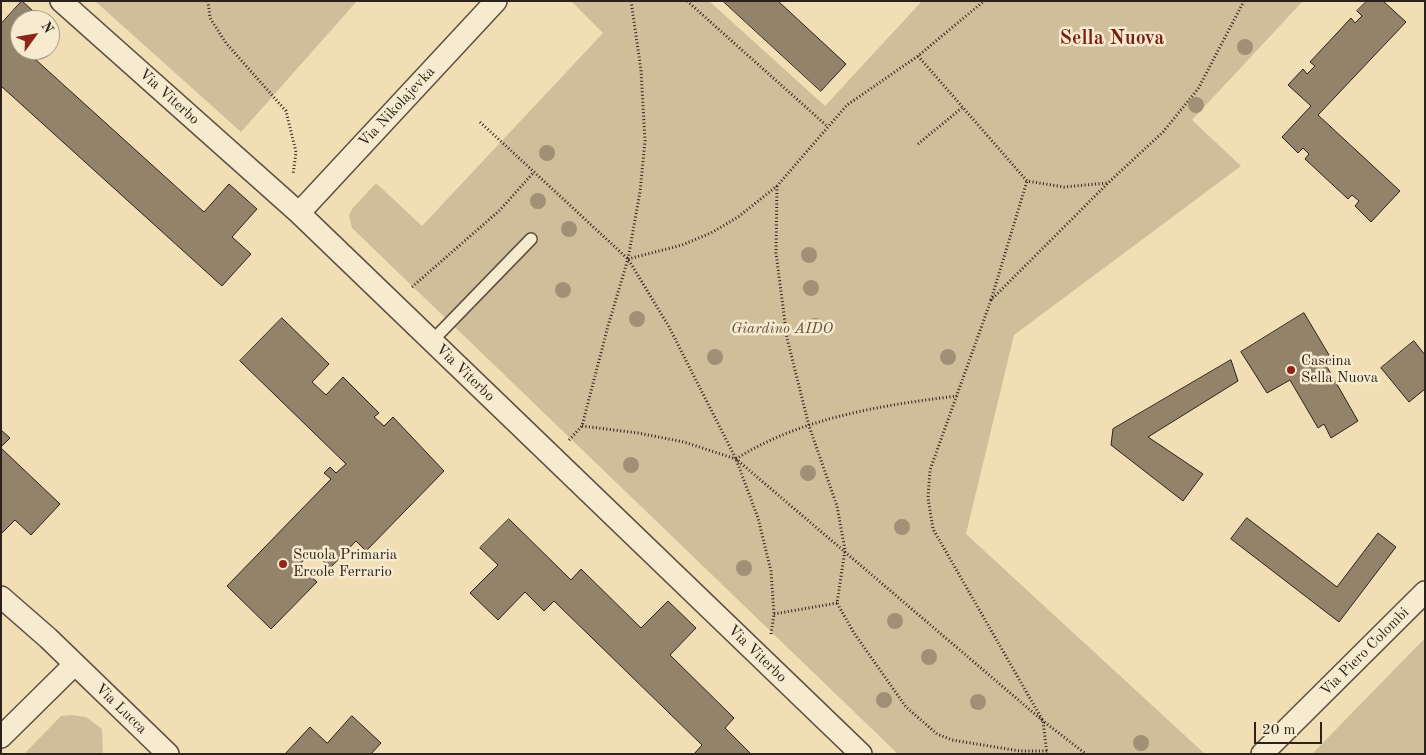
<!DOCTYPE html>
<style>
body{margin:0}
#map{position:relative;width:1426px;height:755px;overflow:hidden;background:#f1deb5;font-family:"Old Standard TT",serif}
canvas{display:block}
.frame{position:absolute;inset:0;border:2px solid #2d211b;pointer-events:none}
.north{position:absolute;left:10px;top:10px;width:50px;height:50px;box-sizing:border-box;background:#f6eacf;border:1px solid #a69a87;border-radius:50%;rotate:58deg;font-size:14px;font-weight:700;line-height:20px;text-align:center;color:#2d211b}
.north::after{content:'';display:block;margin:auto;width:18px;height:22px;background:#8f2418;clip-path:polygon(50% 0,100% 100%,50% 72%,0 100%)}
.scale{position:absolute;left:1254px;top:722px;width:68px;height:22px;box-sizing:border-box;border:2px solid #2d211b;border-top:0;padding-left:6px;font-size:15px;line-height:18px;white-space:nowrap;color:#2d211b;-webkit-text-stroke:4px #f6eacf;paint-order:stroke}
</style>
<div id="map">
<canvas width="1426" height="755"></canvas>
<div class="frame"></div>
<div class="north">N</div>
<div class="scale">20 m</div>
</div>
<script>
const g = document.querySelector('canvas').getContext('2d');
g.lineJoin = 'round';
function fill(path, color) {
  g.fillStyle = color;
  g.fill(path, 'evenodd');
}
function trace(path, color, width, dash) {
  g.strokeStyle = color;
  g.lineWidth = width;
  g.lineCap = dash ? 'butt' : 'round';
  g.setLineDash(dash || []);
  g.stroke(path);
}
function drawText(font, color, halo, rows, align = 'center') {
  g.font = font + ' "Old Standard TT",serif';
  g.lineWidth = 5;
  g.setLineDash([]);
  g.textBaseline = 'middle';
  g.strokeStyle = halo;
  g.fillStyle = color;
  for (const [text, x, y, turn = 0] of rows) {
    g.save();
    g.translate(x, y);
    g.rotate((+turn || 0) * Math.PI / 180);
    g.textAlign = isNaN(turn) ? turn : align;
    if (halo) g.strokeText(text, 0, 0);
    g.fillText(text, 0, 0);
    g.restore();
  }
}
const green = new Path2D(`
 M95,1h262l-116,131z
 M571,1h138l116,105 97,-105h381l-111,119 49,46 -227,169 -48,199 239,220h-307l-546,-526 -3,-12 3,-7 24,-26 46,43 181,-193z
 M1425,638v116h-113z
 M72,715l14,2 16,12 1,25h-79l37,-38z`);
const building = new Path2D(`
 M22,1l21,19h-23v30h23l-8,9 169,153 25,-28 28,25 -25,28 19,17 -29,32 -221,-200v-62z
 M723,1h55l68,63 -25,27z
 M1367,1h16l23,21 -88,93 82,76 -29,31 -16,-16 4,-5 -7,-6 -4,4 -43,-40 4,-5 -6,-6 -5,5 -16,-16 29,-31 -23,-21 15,-16 4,5 8,-8 -5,-4 41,-44 4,5 7,-7 -5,-5z
 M1304,313l25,42 -6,5 35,61 -27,17 -7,-14 -6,4 -28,-48 -23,13 -26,-41z
 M282,318l47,46 -17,18 14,13 17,-18 36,36 -5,4 10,9 9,-9 51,54 -78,80 -10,-10 -26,27 -17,-17 -14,14 18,17 -46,47 -44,-43 104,-107 -7,-6 6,-6 6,6 10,-9 -106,-103z
 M1414,341l11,14v34l-16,13 -28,-34z
 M1231,360l7,21 -90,56 55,37 -20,27 -72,-56 2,-16z
 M1,430l9,8 -9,9z
 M1,448l59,56 -29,31 -16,-15 -14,14z
 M1247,518l90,69 41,-54 18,14 -57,75 -108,-83z
 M509,519l62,61 10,-11 60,59 27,-27 28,27 -26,27 64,63 -9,10 26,26h-57l8,-9 -148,-144 -10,10 -19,-19 -27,28 -28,-27 28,-28 -18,-17z
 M352,716l29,27 -10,11h-86l25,-27 17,16z`);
const path = new Path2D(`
 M208,1l2,17 16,25 60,68 10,41 -3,23
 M687,1l140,125
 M918,56l109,125 37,6 43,-4
 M480,122l148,137 40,66 68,134 22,59 13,53 3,43 -3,20
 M918,144l45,-37
 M777,186l-1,67 11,85 22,88 28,80 8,44 -8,53 17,30 52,74 31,27 15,6 68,11h27
 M628,259l54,-14 29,-12 27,-16 39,-31 70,-81 71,-49 66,-55
 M412,287l88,-77 34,-38
 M991,300l36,-119
 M582,426l56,7 46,9 52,17 307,262 43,33
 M569,440l13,-14 26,-100 20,-67 12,-67 5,-51 -4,-71 -10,-69
 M736,459c64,-41 146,-54 221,-63
 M774,614l63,-11
 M1047,754l-4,-33 -110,-192 -5,-31 2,-28 61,-170 117,-117 55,-51 35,-43 46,-88`);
const service = new Path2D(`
 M432,341l99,-102`);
const minor = new Path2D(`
 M61,1l238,212 562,541
 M299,213l197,-212
 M1,597l47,41 120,116
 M1,737l74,-73
 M1262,754l163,-162`);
const trees = [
 [1245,47],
 [1196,105],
 [547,153],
 [538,201],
 [569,229],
 [809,255],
 [811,288],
 [563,290],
 [637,319],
 [815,326],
 [715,357],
 [948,357],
 [631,465],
 [808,473],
 [902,527],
 [744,568],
 [895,621],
 [929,657],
 [884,700],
 [978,702],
 [1141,743]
];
const markers = [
 [1291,370,5,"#8f2418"],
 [283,564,5,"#8f2418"]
];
const streetNames = [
 ["Via Viterbo",169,97,42],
 ["Via Nikolajevka",397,107,-47],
 ["Via Viterbo",465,373,44],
 ["Via Piero Colombi",1365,652,-45],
 ["Via Viterbo",757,654,44],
 ["Via Lucca",121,709,44]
];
const parkNames = [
 ["Giardino AIDO",782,329]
];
const poiNames = [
 ["Cascina",1301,361],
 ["Sella Nuova",1301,378],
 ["Scuola Primaria",293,555],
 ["Ercole Ferrario",293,572]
];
const districtNames = [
 ["Sella Nuova",1112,39]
];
fill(green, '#d0be9b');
fill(building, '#93836b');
trace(building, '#2d211b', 1);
trace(service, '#5e5042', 14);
trace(minor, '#5e5042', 24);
trace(path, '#2d211b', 3, [1, 2.5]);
trace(service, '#f6eacf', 11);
trace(minor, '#f6eacf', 21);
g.fillStyle = '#a09075';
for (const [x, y] of trees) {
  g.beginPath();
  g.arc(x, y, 8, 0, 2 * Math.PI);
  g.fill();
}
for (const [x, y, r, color] of markers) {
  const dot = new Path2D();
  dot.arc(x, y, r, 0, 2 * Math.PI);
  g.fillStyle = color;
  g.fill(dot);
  trace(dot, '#f6eacf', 2);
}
drawText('15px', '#2d211b', '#f6eacf', streetNames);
drawText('italic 15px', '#5e5041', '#f6eacf', parkNames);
drawText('15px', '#2d211b', '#f6eacf', poiNames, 'left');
drawText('bold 20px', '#7a1f14', '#f6eacf', districtNames);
</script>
